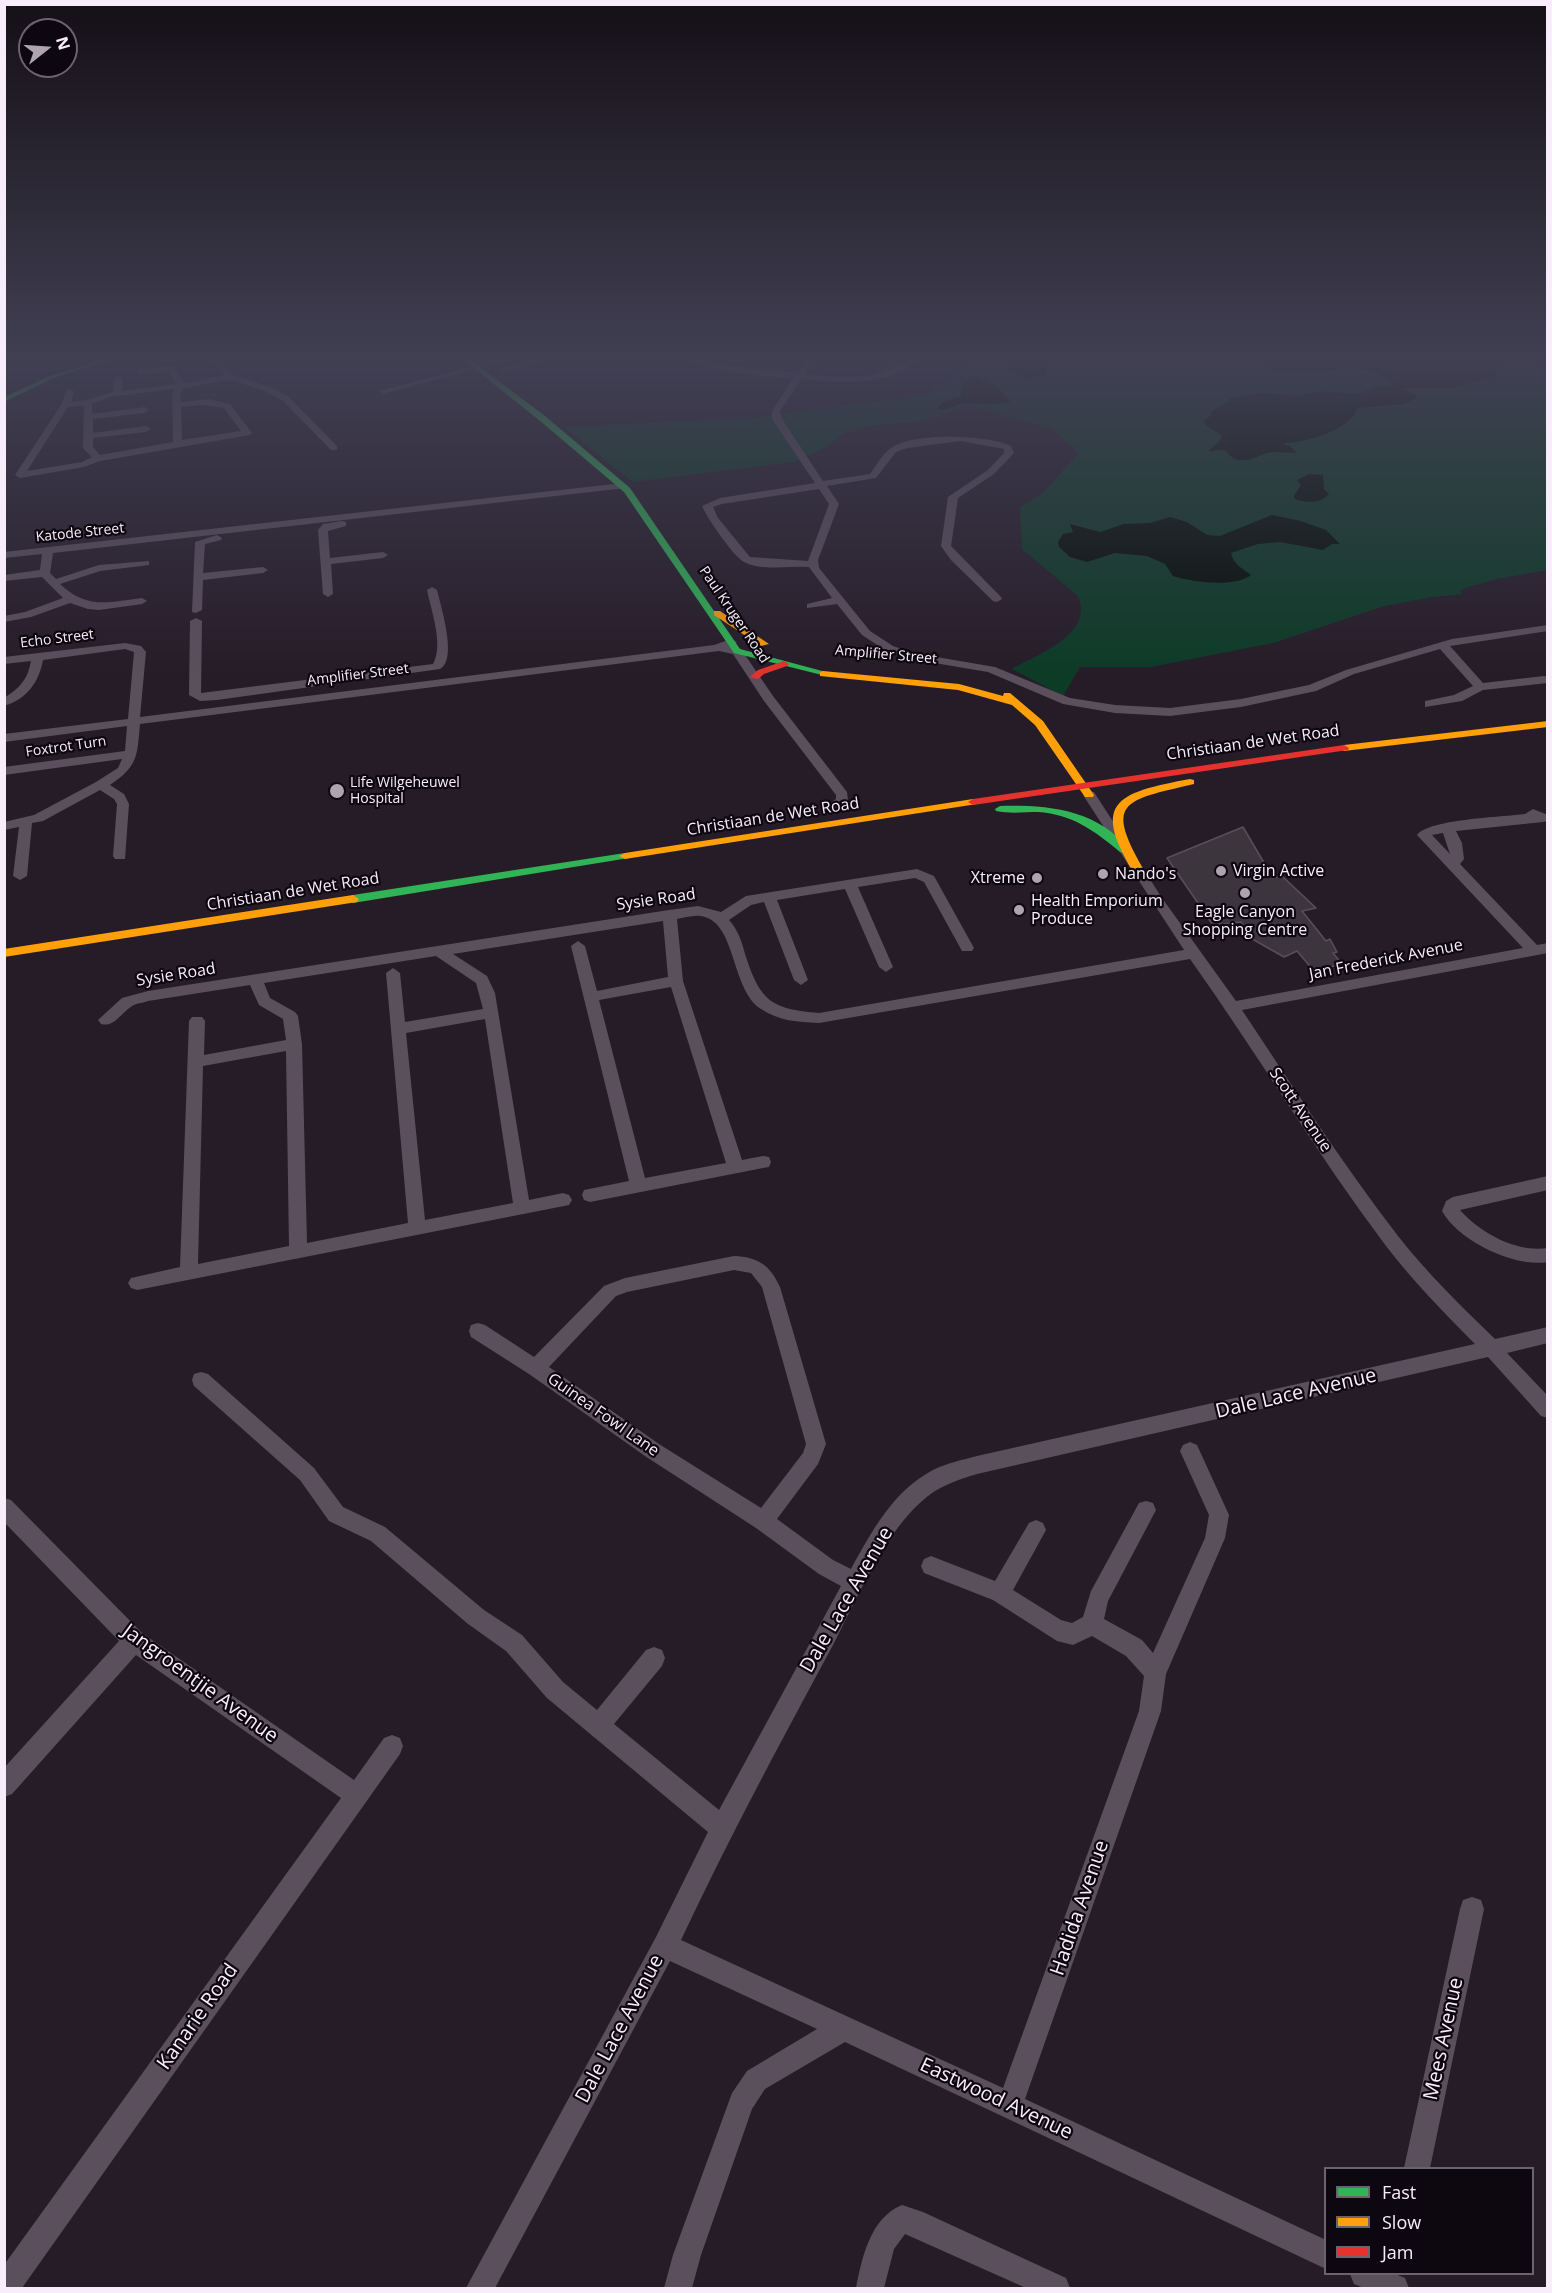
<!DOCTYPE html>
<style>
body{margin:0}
#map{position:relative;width:1552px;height:2293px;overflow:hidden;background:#261c28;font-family:"Open Sans",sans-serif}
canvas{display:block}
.frame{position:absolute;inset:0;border:6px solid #f8edfa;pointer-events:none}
.legend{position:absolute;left:1324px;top:2167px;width:210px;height:108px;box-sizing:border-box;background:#0d070f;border:2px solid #6b636d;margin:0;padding:8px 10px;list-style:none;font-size:18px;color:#f8edfa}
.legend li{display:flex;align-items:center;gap:12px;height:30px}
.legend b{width:30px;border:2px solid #6b636d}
.north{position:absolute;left:18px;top:18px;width:60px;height:60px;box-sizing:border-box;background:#0d070f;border:2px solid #6b636d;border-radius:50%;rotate:73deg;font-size:16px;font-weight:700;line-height:24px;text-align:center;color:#f8edfa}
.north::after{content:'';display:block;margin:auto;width:21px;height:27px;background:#aea4b0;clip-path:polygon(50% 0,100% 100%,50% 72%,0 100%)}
</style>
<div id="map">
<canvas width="1552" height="2293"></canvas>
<div class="frame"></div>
<ul class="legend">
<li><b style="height:8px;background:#30b455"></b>Fast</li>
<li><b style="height:8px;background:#ff9f0a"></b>Slow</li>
<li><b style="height:8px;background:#e5322d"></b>Jam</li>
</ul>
<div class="north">N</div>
</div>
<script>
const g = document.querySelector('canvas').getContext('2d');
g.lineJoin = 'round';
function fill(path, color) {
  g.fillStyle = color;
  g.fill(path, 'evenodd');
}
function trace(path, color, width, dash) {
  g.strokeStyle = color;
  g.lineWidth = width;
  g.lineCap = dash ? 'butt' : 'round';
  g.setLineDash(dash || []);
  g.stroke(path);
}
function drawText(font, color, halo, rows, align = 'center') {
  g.font = font + ' "Open Sans",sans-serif';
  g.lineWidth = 4.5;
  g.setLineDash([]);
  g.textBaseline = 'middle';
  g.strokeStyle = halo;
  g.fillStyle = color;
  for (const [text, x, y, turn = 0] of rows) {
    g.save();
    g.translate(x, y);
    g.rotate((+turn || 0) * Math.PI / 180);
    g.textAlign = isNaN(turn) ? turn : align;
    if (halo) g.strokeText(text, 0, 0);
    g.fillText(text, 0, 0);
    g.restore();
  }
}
const green = new Path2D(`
 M982,358h565v212l-50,9 -35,10 -2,2 3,3 -31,3 -48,9 -111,37 -122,24h-71l-17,29 -51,-27c26,-15 83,-35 66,-73l-56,-47 -2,-41 24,-16 34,-39 -26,-24 -71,-21 -15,-2 -43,15 -55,5 -25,8 -15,12 -33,16 -162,20 -69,-55 188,-9 173,-23z`);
const water = new Path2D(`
 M1012,358h44l-11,12 2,5 -21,4 -18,-9 1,-11z
 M1250,358h297l1,12 -38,-7 -12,6 -3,8 -43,11h-49l15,9 -13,7 -48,4c-5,22 -53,35 -72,35l-1,2 6,1 6,7c-8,0 -22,-2 -29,0 -8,3 -22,10 -32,6 -11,-5 -5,-14 -25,-7l-1,-2 9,-7 4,-7 -17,-12 -1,-4 7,-4 1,-5 16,-9 2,-4 35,-5 34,3 20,-5 39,3 21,-8 16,-1c-31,-27 -58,-13 -95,-12 -16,0 -31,-4 -46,-7z
 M975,376l21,10 15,15c-15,6 -34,1 -50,3 -9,2 -14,7 -24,5l6,-7 18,-6 1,-13z
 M1309,474l14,1 1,14 5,5c-9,10 -23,9 -34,5l-1,-3 7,-11 -4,-5z
 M1272,515l29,6 25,9 14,14h-8l-9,6 -43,-8 -22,2 -27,9c2,11 12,16 20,22 -16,13 -59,7 -78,1l-8,-12 -18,-8 -32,-3 -28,9 -17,-5 -11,-10 -1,-5 5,-8 10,-2 -3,-8 30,8 24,-8 26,-1 20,-6 17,5 20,13 13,1z`);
const building = new Path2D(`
 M1243,827l30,51 9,-2 34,32 -14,3 24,30 4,-2 7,13 -4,1 9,11 -28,7 -17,-20 -13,6 -30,-17 -13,-18 -28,3 -46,-67z`);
const street = new Path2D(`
 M211,358h8l14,17 38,12 18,10 48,49v4h-6l-48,-49 -18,-10 -35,-11 -46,8 -4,7 1,7 28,-3 21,5 22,29 -2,2 -150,26 -16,6 -64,11 -5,-3 46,-70 6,-16 7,2 -3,11 15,-2 27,-8 1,-14 4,-3 4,3v13l54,-7 -7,-12 -29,3 -4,-3 4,-3 32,-3 3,1 9,16 40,-8zM175,389l-3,6 1,47 -73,13 -7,-8v-9l53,-6 5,-3 -5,-3 -53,7v-14l52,-6 4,-3 -4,-3 -53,7v-10l17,-7zM202,405l22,3 17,23 -59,9 -1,-33zM84,406l-1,42 9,9 -10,5 -55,9 41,-64z
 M505,358h13l-135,36 -4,-3z
 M542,358h14l-53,14 -4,-3z
 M688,358h11l26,7 72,8 10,-15h8l-10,16c21,2 45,5 66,1 17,-3 30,-17 48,-17 -28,30 -80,24 -118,21l-21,32 2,8 41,62 47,-7c6,-8 13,-21 21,-26 22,-16 97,-13 120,-2l3,7 -20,21 -36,24 -7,48 50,51 1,2 -5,3 -4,-1 -42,-41 -10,-14 7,-49 40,-27 16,-17v-4l-43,-8 -54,7 -11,4 -20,26 -49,8 12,18 -21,56 1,8 51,63 23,15 20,7 82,14 75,31 45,7 55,3 71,-9 68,-14 37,-15 106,-31 96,-14v6l-98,15 33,37 61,-7 4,1v6l-65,7 -21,11 -37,6v-6l29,-6 19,-9 -33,-37 -86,25 -38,17 -75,16 -71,9 -55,-3 -52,-9 -75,-32 -77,-13 -26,-9 -23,-15 -25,-31 -30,4v-4l25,-6 -23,-31c-19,-1 -48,4 -65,-5 -11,-6 -37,-44 -42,-56l18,-8 95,-15 -43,-64v-8l21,-33c-26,-2 -85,-5 -105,-20zM819,489l10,15 -21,57 -58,-4 -32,-39 -5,-11 9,-3z
 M623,483l5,3 -2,2 -573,65 -3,20 6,6 43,-14 50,-4v4l-49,6 -40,13c28,26 48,18 82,14l5,3 -5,3 -43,6 -11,-1 -18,-6 -39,14 -27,5v-6l21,-4 38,-14 -21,-21 -38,4v-6l36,-5 2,-16 -38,4v-6z
 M342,521l4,1v4l-18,5 2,27 53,-6 5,3 -5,3 -52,6 2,30 -5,3 -5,-3 -5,-64 5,-6z
 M217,535l5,3 -1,2 -16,4 -2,29 60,-6 5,3 -5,3 -60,7 -1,30 -6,3 -4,-1 3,-70z
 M432,587l5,3c4,17 21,70 3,79l-223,31 -17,1 -11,-6 1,-74 6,-3 6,3 -1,72 232,-29c11,-19 -2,-54 -6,-74z
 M731,639l6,3 -7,5 11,2 32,47 74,96 1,9c-5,6 -15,12 -24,10l-2,-3 14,-9v-4l-72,-94 -31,-47 -14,-3 -579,73c-3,33 -2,42 -30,61l14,9 5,10 -4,55h-10l-2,-3 4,-52 -3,-5 -14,-9 -57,31 -11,2 -5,53 -7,4 -7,-4 6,-49 -15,3v-8l30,-7 62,-33 22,-14 4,-9 -118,16v-8l121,-16 2,-25 -123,16v-8l124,-15 6,-67 -9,-3 -82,11c-4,22 -16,39 -39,46v-8c16,-10 24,-19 27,-37l-27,3v-7l121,-14 16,3 5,6 -6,65 574,-72z
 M1089,791l5,1 68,106 74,103 287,-53 -106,-113c12,-16 86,-18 108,-21l8,-5 15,6v6l-5,1 -87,9 6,12 2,16 -4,5 77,81 11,-2v10l-306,57c51,77 100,153 156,226 29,37 63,70 97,103l53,-12v16l-41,10 41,43v22l-7,-2 -53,-59 -511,117c-22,7 -39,12 -56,28 -39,35 -64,97 -88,143 -53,98 -105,195 -152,295l322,148 136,-377 5,-35 -18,-20 -34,-20 -19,9 -16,-4 -64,-41 -69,-27 -3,-7 3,-7 7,-3 64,25 34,-58 7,-3 7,3 3,7 -33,60 48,30 11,3 11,-6 8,-26 48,-88 7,-2 7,2 3,7 -48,91 -4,18 38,21 11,13 52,-115 4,-23 -29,-64 3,-6 7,-3 7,3 32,70 -4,23 -59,136 -5,37 -136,388 301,141v29l-481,-227 -80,47 -13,20 -51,146 -9,33h-28l9,-33 59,-162 15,-22 70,-42 -147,-68 -175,327h-29l190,-351 52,-105 -161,-134 -41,-47 -38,-27 -97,-83 -42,-20 -29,-41 -106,-94 -2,-6 2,-6 7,-2 7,2 106,94 29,39 42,20 99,83 38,25 41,47 34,28 49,-60 8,-3 8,3 3,8 -3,8 -48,58 105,86 122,-224 -22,-12 -63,-46 -111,-72 -116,-82 -58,-37 -2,-6 2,-6 7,-2 7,2 49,32 70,-71 21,-8 109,-22c24,1 36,9 46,31l46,157 -8,20 -41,55 56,41 18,9c21,-38 42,-78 82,-99 14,-7 29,-10 44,-14l498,-112c-31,-31 -62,-63 -89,-98 -70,-93 -129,-193 -196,-287l-371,64c-21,-1 -40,-2 -58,-14 -31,-20 -24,-89 -61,-93 -8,-1 -16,2 -23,3l6,62 59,179 21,-4 6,1 2,5 -2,5 -6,1 -173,34 -6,-2 -2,-5 2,-5 45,-9 -58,-235 7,-5 7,5 12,45 71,-14 -5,-56 -210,33 34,22 8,17 34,207 34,-7 6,2 3,5 -3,5 -432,85 -6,-2 -3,-5 3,-5 49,-11 9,-246 3,-4h10l3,4 -1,34 82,-15 -3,-21 -24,-14 -9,-20 -102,16c-5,2 -10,2 -14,4 -12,6 -19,23 -33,19l-3,-4 24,-22 26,-7 521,-81 29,-4 23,6 25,-16 171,-27 17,7 40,72 -2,3h-10l-38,-69 -9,-4 -57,9 35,80 -7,5 -7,-5 -34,-78 -68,11 31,80 -7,5 -7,-5 -30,-78 -13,3 -22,15c9,10 13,22 16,34 15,47 26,55 74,59l365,-63 -101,-155zM1443,833l7,21 -18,-19zM436,956l40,27 7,26 -78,13 -5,-49 -7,-5 -7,5 22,250 -101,20 -5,-199 -4,-28 -3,-4 -25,-14 -6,-15zM671,987l55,176 -81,15 -46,-178zM485,1019l28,184 -88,17 -19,-187zM286,1051l3,195 -91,18 5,-198zM734,1270l17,3 11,14 44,157 -3,9 -42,55 -102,-64 -110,-77 67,-71 11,-4z
 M1548,1176v14l-88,20c20,23 57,43 88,38v14c-33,6 -90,-21 -106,-51l4,-10 7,-4z
 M4,1498l7,2 131,133 212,147 30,-42 8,-3 8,3 3,8 -3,8 -378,534h-18v-23l337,-467 -205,-143 -124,139 -8,3v-29l115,-127 -115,-119z
 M1472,1897l9,3 3,9 -54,259h-26l56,-259 3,-9z
 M902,2205l21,7 143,66 4,10h-44l-121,-54 -11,15 -10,39h-28c6,-30 14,-70 46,-83z
 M1350,2274h45l10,4 4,10h-45l-10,-4z`);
const fast = new Path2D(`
 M107,358h9l-62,20 -50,24v-5l46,-21z
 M461,358h7l77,58 85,72 110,161 86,23v4l-92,-23 -110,-161 -85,-72z
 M1000,806c49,-1 96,3 130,44l-6,3 -4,-1c-25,-21 -48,-38 -82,-40 -13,0 -28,2 -42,-1l-1,-2z
 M625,853l4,1v4l-276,45 -6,-4 6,-4z`);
const slow = new Path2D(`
 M714,611h6l49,33 -8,2 -47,-31z
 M823,671l136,13 44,12 1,-3h6l33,28 51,74 -1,2h-8l-50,-72 -23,-20 -54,-15 -138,-14v-4z
 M1548,721v6l-204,24 -5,-3 5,-3z
 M1190,779l4,1v4c-72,17 -91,17 -47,91l-2,3h-8c-47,-75 -23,-85 53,-99z
 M973,799l4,1v4l-352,55 -6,-3 6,-3z
 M353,895l6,4 -2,3 -353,55v-8z`);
const jam = new Path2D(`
 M784,661l5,3 -2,2 -23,8 -6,5 -8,-2 8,-7z
 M1344,745l5,3 -1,2 -375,55 -5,-3 5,-3z`);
const markers = [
 [337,791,8,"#aea4b0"],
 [1221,871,6,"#aea4b0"],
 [1103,874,6,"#aea4b0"],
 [1037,878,6,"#aea4b0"],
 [1245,893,6,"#aea4b0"],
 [1019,910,6,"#aea4b0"]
];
const farStreetnames = [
 ["Katode Street",80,533,-6],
 ["Paul Kruger Road",734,615,56],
 ["Echo Street",57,639,-7],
 ["Amplifier Street",886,655,5],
 ["Amplifier Street",358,675,-7],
 ["Foxtrot Turn",66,747,-8]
];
const farPoinames = [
 ["Life Wilgeheuwel",350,783],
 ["Hospital",350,799]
];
const streetNames = [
 ["Christiaan de Wet Road",1253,743,-8],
 ["Christiaan de Wet Road",773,817,-9],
 ["Christiaan de Wet Road",293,892,-9],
 ["Sysie Road",656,900,-8],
 ["Jan Frederick Avenue",1386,960,-11],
 ["Sysie Road",176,975,-9],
 ["Scott Avenue",1300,1110,56],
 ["Guinea Fowl Lane",603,1415,35]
];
const poiNames = [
 ["Virgin Active",1233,871],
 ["Nando's",1115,874],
 ["Xtreme",1025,878,"right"],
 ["Health Emporium",1031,901],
 ["Produce",1031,919],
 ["Eagle Canyon",1245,912,"center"],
 ["Shopping Centre",1245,930,"center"]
];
const nearStreetnames = [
 ["Dale Lace Avenue",1296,1394,-13],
 ["Dale Lace Avenue",847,1600,-60],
 ["Jangroentjie Avenue",200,1684,36],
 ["Hadida Avenue",1080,1908,-71],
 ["Kanarie Road",198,2017,-55],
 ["Dale Lace Avenue",620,2029,-62],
 ["Mees Avenue",1444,2039,-78],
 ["Eastwood Avenue",996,2099,25]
];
fill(green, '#0c3b26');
fill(water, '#030d05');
fill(building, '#3d353e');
trace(building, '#584f59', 1.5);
fill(street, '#5b4f5d');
fill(fast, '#30b455');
fill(slow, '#ff9f0a');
fill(jam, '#e5322d');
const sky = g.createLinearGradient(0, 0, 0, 679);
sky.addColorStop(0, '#150f16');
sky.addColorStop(0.53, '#414053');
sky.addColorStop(1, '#41405300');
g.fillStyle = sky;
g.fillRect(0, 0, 1552, 679);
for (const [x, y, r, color] of markers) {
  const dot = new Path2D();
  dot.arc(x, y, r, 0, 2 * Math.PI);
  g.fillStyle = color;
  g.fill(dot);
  trace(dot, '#0d070f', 2);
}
drawText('14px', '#f8edfa', '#0d070f', farStreetnames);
drawText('14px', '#f8edfa', '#0d070f', farPoinames, 'left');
drawText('16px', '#f8edfa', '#0d070f', streetNames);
drawText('16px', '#f8edfa', '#0d070f', poiNames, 'left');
drawText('20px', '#f8edfa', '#0d070f', nearStreetnames);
</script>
